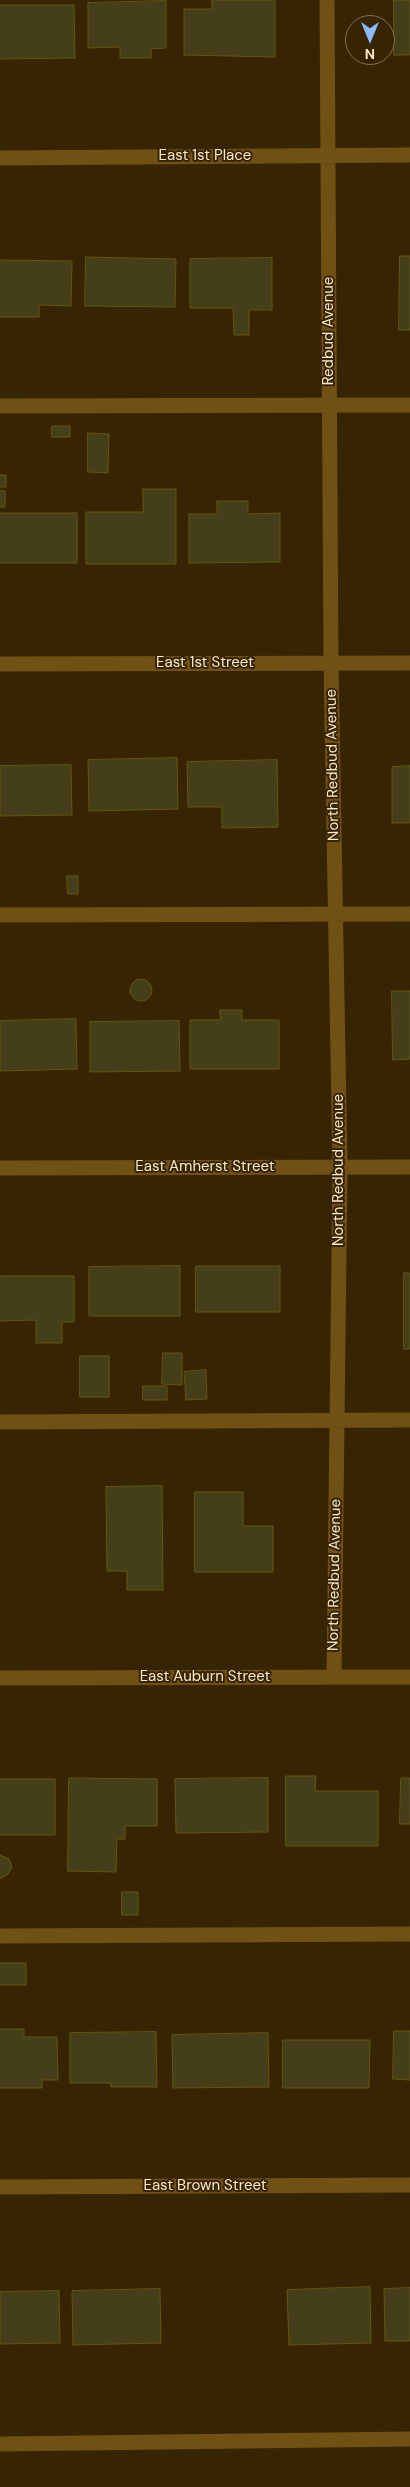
<!DOCTYPE html>
<style>
body{margin:0}
#map{position:relative;width:410px;height:2487px;overflow:hidden;background:#362403;font-family:"DM Sans",sans-serif}
canvas{display:block}
.north{position:absolute;left:345px;top:15px;width:50px;height:50px;box-sizing:border-box;background:#362403;border:1px solid #857252;border-radius:50%;rotate:180deg;font-size:14px;font-weight:700;line-height:20px;text-align:center;color:#fbe8c9}
.north::after{content:'';display:block;margin:auto;width:18px;height:22px;background:#8eb9fc;clip-path:polygon(50% 0,100% 100%,50% 72%,0 100%)}
</style>
<div id="map">
<canvas width="410" height="2487"></canvas>
<div class="north">N</div>
</div>
<script>
const g = document.querySelector('canvas').getContext('2d');
g.lineJoin = 'round';
function fill(path, color) {
  g.fillStyle = color;
  g.fill(path, 'evenodd');
}
function trace(path, color, width, dash) {
  g.strokeStyle = color;
  g.lineWidth = width;
  g.lineCap = dash ? 'butt' : 'round';
  g.setLineDash(dash || []);
  g.stroke(path);
}
function drawText(font, color, halo, rows, align = 'center') {
  g.font = font + ' "DM Sans",sans-serif';
  g.lineWidth = 4;
  g.setLineDash([]);
  g.textBaseline = 'middle';
  g.strokeStyle = halo;
  g.fillStyle = color;
  for (const [text, x, y, turn = 0] of rows) {
    g.save();
    g.translate(x, y);
    g.rotate((+turn || 0) * Math.PI / 180);
    g.textAlign = isNaN(turn) ? turn : align;
    if (halo) g.strokeText(text, 0, 0);
    g.fillText(text, 0, 0);
    g.restore();
  }
}
const building = new Path2D(`
 M212,0h63v57l-91,-2v-46h28z
 M394,0h16v55h-16z
 M166,1v47l-15,1v9h-31v-11l-32,1v-45z
 M0,5h74l1,53 -75,1z
 M400,256h10v74h-11z
 M86,257l90,2 -1,48 -90,-1z
 M272,258v52h-23v25h-15l-1,-27h-43v-49z
 M0,260l72,1 -1,45 -32,-1v12h-39z
 M52,426h18v11h-18z
 M88,433l21,1 -1,39 -20,-1z
 M0,475h6v12h-6z
 M143,489h33v75h-90v-52h57z
 M0,491h5v16h-5z
 M217,501h31v13l32,-1v49l-91,1v-49h28z
 M0,513h77v50h-77z
 M177,758l1,51 -89,2 -1,-51z
 M277,760l1,67 -56,1v-21h-34l-1,-45z
 M71,765l1,50 -72,1v-50z
 M410,766v57h-18v-56z
 M67,876h11v18h-10z
 M130 990a11 11 0 1 1 22 0a11 11 0 1 1-22 0Z
 M392,991h18v68l-17,1z
 M220,1010h22v10h37v49h-89v-49h30z
 M76,1019l1,50 -77,2v-50z
 M179,1021l1,50 -90,1v-50z
 M180,1266v50h-91v-49z
 M196,1266h84v46h-84z
 M404,1273h6v76h-6z
 M0,1276h74v46h-12v21h-26v-23l-36,1z
 M163,1353h19v32l-20,-1z
 M80,1356h29v41h-29z
 M206,1370l1,29 -21,1 -2,-28z
 M143,1386h24v14h-24z
 M162,1486l1,104h-36v-19h-20l-1,-84z
 M195,1492h48v34h30v46h-78z
 M286,1776h30l-1,15h63v55h-92z
 M69,1778l88,1v47h-32v13h-8l-1,33 -48,-1z
 M268,1778v54l-92,1 -1,-54z
 M401,1778h9v46h-10z
 M0,1779h55v56h-55z
 M0,1855l9,4 3,8 -4,7 -6,4h-2z
 M122,1892h16v23h-16z
 M0,1963h26v22h-26z
 M0,2029h24v8h33l1,43h-16v8h-42z
 M394,2031h16v49l-17,-1z
 M156,2032l1,55h-46v-4h-41v-50z
 M268,2033l1,54 -96,1 -1,-53z
 M283,2040h87l-1,48h-86z
 M370,2287l1,56 -82,2 -2,-55z
 M410,2288v53h-25l-1,-52z
 M160,2289l1,54 -88,2 -1,-54z
 M59,2291l1,52 -60,1v-52z`);
const minor = new Path2D(`
 M327,0l4,663 9,504 -6,510
 M0,158l410,-3
 M0,406l410,-1
 M0,664l410,-1
 M0,915l410,-1
 M0,1168l410,-1
 M0,1422l410,-2
 M0,1678l410,-1
 M0,1936l410,-2
 M0,2187l410,-2
 M0,2444l410,-5`);
const streetNames = [
 ["East 1st Place",205,156],
 ["Redbud Avenue",329,331,-90],
 ["East 1st Street",205,663],
 ["North Redbud Avenue",333,765,-91],
 ["East Amherst Street",205,1167],
 ["North Redbud Avenue",339,1170,-90],
 ["North Redbud Avenue",335,1575,-89],
 ["East Auburn Street",205,1677],
 ["East Brown Street",205,2186]
];
fill(building, '#443e1b');
trace(building, '#64580b', 1);
trace(minor, '#715113', 15);
drawText('15px', '#fbe8c9', '#362403', streetNames);
</script>
